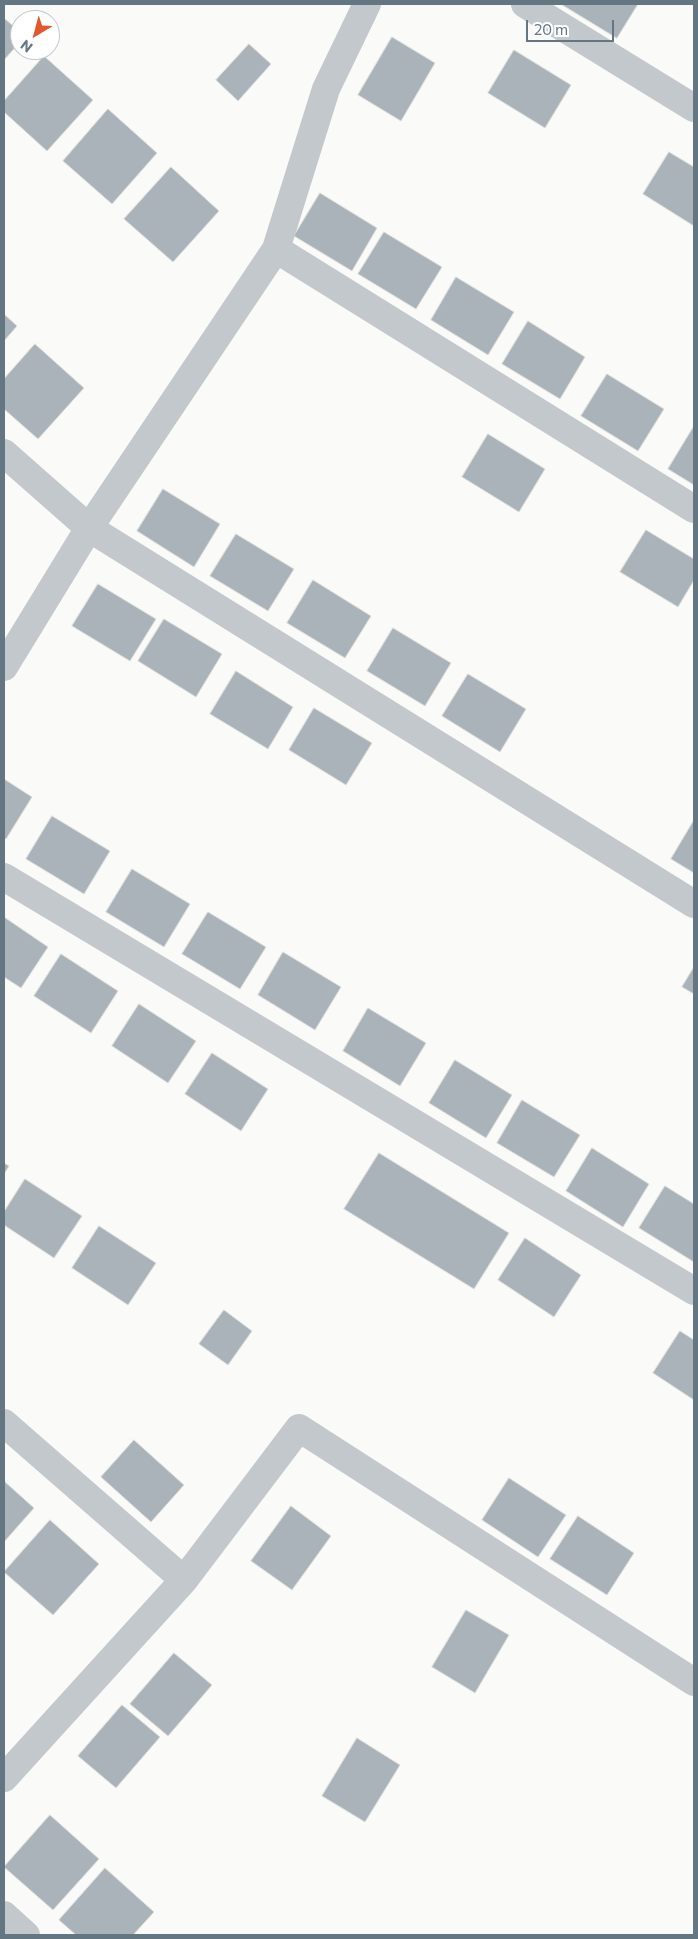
<!DOCTYPE html>
<style>
body{margin:0}
#map{position:relative;width:698px;height:1939px;overflow:hidden;background:#fafaf8;font-family:Commissioner,sans-serif}
canvas{display:block}
.frame{position:absolute;inset:0;border:5px solid #657683;pointer-events:none}
.north{position:absolute;left:10px;top:10px;width:50px;height:50px;box-sizing:border-box;background:#fff;border:1px solid #c1c8cd;border-radius:50%;rotate:217deg;font-size:14px;font-weight:700;line-height:20px;text-align:center;color:#657683}
.north::after{content:'';display:block;margin:auto;width:18px;height:22px;background:#e4572e;clip-path:polygon(50% 0,100% 100%,50% 72%,0 100%)}
.scale{position:absolute;left:526px;top:20px;width:88px;height:22px;box-sizing:border-box;border:2px solid #657683;border-top:0;padding-left:6px;font-size:15px;line-height:18px;white-space:nowrap;color:#657683;-webkit-text-stroke:4px #fff;paint-order:stroke}
</style>
<div id="map">
<canvas width="698" height="1939"></canvas>
<div class="frame"></div>
<div class="north">N</div>
<div class="scale">20 m</div>
</div>
<script>
const g = document.querySelector('canvas').getContext('2d');
g.lineJoin = 'round';
function fill(path, color) {
  g.fillStyle = color;
  g.fill(path, 'evenodd');
}
function trace(path, color, width, dash) {
  g.strokeStyle = color;
  g.lineWidth = width;
  g.lineCap = dash ? 'butt' : 'round';
  g.setLineDash(dash || []);
  g.stroke(path);
}
const building = new Path2D(`
 M561,4h77l-21,34z
 M4,18l16,14v10l-16,18z
 M392,37l43,26 -34,58 -43,-26z
 M249,44l22,20 -33,37 -22,-21z
 M514,50l57,35 -26,43 -57,-35z
 M44,56l49,44 -46,51 -43,-39v-11z
 M108,109l49,44 -45,51 -49,-43z
 M669,152l25,15v59l-51,-32z
 M171,167l48,44 -46,51 -49,-43z
 M320,193l57,35 -25,43 -58,-35z
 M384,232l58,35 -26,42 -58,-35z
 M456,277l58,35 -26,43 -57,-35z
 M4,314l13,12 -13,15z
 M528,321l57,36 -25,42 -58,-35z
 M35,344l49,44 -46,51 -34,-30v-30z
 M607,374l57,35 -26,42 -57,-35z
 M694,426v59l-26,-16z
 M488,434l57,35 -26,43 -57,-35z
 M163,489l57,35 -26,43 -57,-36z
 M646,530l48,29v21l-16,27 -58,-35z
 M236,534l58,35 -26,42 -58,-35z
 M313,580l58,36 -26,42 -58,-35z
 M98,584l58,35 -26,42 -58,-35z
 M164,619l58,35 -26,43 -58,-36z
 M393,628l58,35 -26,43 -58,-35z
 M236,671l57,36 -25,42 -58,-35z
 M468,674l58,35 -26,43 -58,-36z
 M314,708l58,35 -26,42 -57,-35z
 M4,779l28,18 -26,42 -2,-1z
 M52,816l58,35 -26,43 -58,-35z
 M694,820v53l-23,-14z
 M132,869l58,35 -26,43 -58,-35z
 M208,912l58,35 -26,42 -58,-35z
 M4,917l44,30 -27,41 -17,-11z
 M283,952l58,35 -26,43 -57,-35z
 M61,954l57,37 -27,42 -57,-37z
 M694,967v27l-12,-7z
 M139,1004l57,37 -28,42 -56,-37z
 M368,1008l58,35 -26,43 -57,-35z
 M212,1053l56,36 -27,42 -56,-37z
 M455,1060l57,35 -26,43 -57,-35z
 M522,1100l58,35 -26,42 -57,-34z
 M592,1148l57,36 -26,43 -57,-36z
 M379,1153l130,80 -35,56 -130,-80z
 M4,1163l5,3 -5,8z
 M25,1179l57,37 -28,42 -50,-33v-13z
 M665,1186l29,18v58l-55,-34z
 M99,1226l57,37 -28,42 -56,-37z
 M525,1238l56,37 -27,42 -56,-37z
 M224,1310l28,21 -24,34 -29,-21z
 M680,1331l14,9v60l-41,-27z
 M134,1440l50,45 -33,37 -50,-45z
 M509,1478l57,37 -28,42 -56,-37z
 M4,1481l30,27 -30,34z
 M291,1506l40,30 -39,54 -41,-29z
 M578,1516l56,37 -27,42 -57,-36z
 M50,1520l49,44 -46,51 -49,-43z
 M466,1610l43,25 -34,58 -43,-26z
 M174,1653l38,32 -44,51 -38,-32z
 M122,1705l38,32 -44,51 -38,-32z
 M357,1738l43,27 -35,57 -43,-26z
 M50,1815l49,44 -46,51 -49,-43z
 M105,1868l49,44 -21,23h-57l-17,-15z`);
const minor = new Path2D(`
 M525,4l169,104
 M276,249l418,260
 M4,453l85,75 605,376
 M4,667l85,-139 187,-279 50,-160 41,-85
 M4,877l690,414
 M4,1423l180,157
 M4,1778l180,-198 115,-152 395,254
 M4,1915l22,20`);
fill(building, '#aab3b9');
trace(building, '#dcdcda', 1);
trace(minor, '#c3c8cc', 28);
</script>
